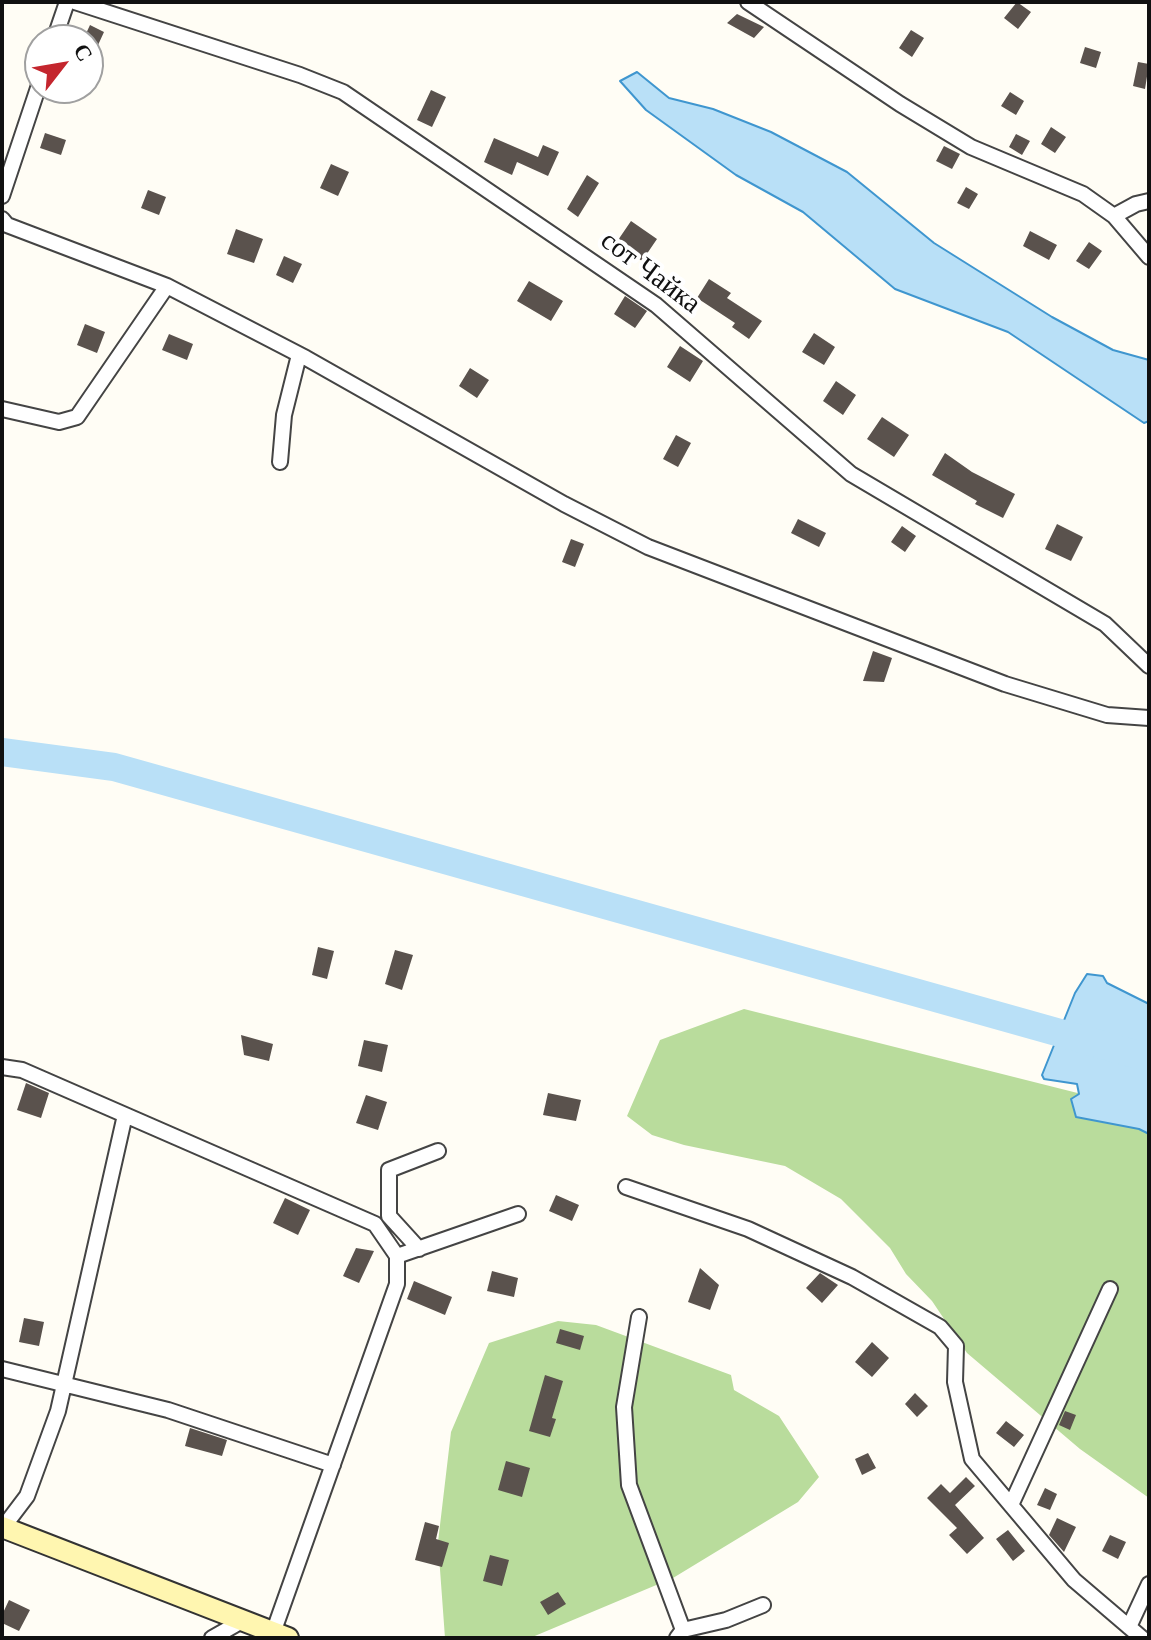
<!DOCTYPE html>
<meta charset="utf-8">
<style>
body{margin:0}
#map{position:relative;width:1151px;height:1640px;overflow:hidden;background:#fffdf5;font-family:Georgia,serif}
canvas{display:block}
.frame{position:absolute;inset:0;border:4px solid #111;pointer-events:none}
.north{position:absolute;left:24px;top:24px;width:80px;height:80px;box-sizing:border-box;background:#fff;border:2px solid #a0a0a0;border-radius:50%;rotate:59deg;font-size:22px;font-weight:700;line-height:32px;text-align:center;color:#111}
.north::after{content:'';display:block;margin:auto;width:28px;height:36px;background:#c4262e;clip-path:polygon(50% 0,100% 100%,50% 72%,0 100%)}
</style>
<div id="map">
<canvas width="1151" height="1640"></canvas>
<div class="frame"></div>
<div class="north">С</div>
</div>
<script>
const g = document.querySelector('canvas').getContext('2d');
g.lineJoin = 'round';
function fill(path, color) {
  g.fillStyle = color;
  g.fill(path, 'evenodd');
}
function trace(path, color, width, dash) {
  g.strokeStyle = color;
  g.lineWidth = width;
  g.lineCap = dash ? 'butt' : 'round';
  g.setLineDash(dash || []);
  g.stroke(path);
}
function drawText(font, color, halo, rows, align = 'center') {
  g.font = font + ' Georgia,serif';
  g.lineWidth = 8;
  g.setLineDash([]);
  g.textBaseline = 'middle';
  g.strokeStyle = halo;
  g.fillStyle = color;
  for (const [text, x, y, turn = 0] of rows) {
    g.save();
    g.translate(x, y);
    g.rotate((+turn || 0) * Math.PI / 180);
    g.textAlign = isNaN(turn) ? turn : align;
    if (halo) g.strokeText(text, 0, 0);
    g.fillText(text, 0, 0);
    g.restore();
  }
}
const forest = new Path2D(`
 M744,1009l405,102v387l-69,-49 -113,-96 -35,-52 -26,-27 -16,-26 -49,-49 -56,-33 -101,-21 -32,-10 -25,-19 33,-76z
 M558,1321l38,4 135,50 3,15 45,26 40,61 -21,25 -125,76 -143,60h-85l-7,-96 13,-110 38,-89z`);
const water = new Path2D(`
 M637,72l32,26 44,11 58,23 76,40 87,71 118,74 61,33 36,10v61l-5,2 -136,-91 -113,-43 -92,-77 -67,-37 -90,-65 -26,-29z
 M1087,974l16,2 4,7 42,21v130l-10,-5 -63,-12 -5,-18 8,-5 -2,-10 -33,-5 -2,-4 33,-82z`);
const river = new Path2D(`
 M2,752l112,15 1035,291`);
const building = new Path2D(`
 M1017,2l14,10 -13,17 -14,-11z
 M737,14l27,13 -10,11 -27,-15z
 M90,25l14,7 -16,35v-27h-5z
 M911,30l13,8 -12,19 -13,-9z
 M1085,47l16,5 -5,16 -16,-5z
 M1138,62l11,2 -4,25 -12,-3z
 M431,90l15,7 -14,30 -15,-7z
 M1010,92l14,9 -8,14 -15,-9z
 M1051,127l15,10 -11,16 -14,-9z
 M45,133l21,7 -5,15 -21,-7z
 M1016,134l14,7 -8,14 -13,-8z
 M494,138l44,19 5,-12 16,7 -11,24 -31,-14 -5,13 -28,-13z
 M944,146l16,8 -8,15 -16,-8z
 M331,164l18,8 -11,24 -18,-8z
 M587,175l12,8 -21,34 -11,-8z
 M966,187l12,7 -9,15 -12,-6z
 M148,190l18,7 -7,18 -18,-7z
 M631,221l26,18 -15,22 -26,-18z
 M236,229l27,10 -9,24 -27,-9z
 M1030,231l27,14 -8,15 -26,-14z
 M1089,242l13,9 -13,18 -13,-8z
 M284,256l18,8 -9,19 -17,-8z
 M709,279l22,14 -4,5 35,23 -13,18 -17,-12 3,-4 -38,-25z
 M529,281l34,20 -12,20 -34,-20z
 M625,296l22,15 -12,17 -21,-14z
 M85,324l20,8 -8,21 -20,-8z
 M814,333l21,14 -11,18 -22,-13z
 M169,334l24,10 -6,16 -25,-10z
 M680,346l23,15 -13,21 -23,-15z
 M470,368l19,12 -12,18 -18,-12z
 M836,381l20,14 -13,20 -20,-14z
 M882,417l27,18 -15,22 -27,-18z
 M676,435l15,8 -13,24 -15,-8z
 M945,453l27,19 43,22 -12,24 -28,-14 2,-3 -45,-26z
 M798,519l28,14 -7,14 -28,-14z
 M1057,524l26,13 -12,24 -26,-12z
 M902,526l14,10 -11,16 -14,-10z
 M571,539l13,5 -9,23 -13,-5z
 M873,651l19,7 -8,24 -21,-1z
 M318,947l16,4 -7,28 -15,-4z
 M395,950l18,5 -11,35 -17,-6z
 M241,1035l32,9 -4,17 -25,-6z
 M364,1040l24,5 -6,27 -24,-6z
 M26,1083l23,10 -8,25 -24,-8z
 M548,1093l33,7 -5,21 -33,-6z
 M366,1095l21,7 -9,28 -22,-7z
 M556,1195l23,10 -7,16 -23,-10z
 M285,1198l25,12 -12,25 -25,-12z
 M356,1248l18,3 -15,32 -16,-7z
 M700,1268l19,17 -9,25 -22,-8z
 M492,1271l26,7 -4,19 -27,-6z
 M820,1273l18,12 -16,18 -16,-15z
 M414,1281l38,16 -7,18 -38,-16z
 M24,1318l20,4 -5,24 -20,-4z
 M560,1329l24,7 -4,14 -24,-7z
 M872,1342l17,16 -17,19 -17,-15z
 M545,1375l18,6 -11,37 4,1 -6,18 -21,-6z
 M915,1393l13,13 -11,11 -12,-13z
 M1065,1411l11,4 -6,15 -11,-5z
 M1006,1421l18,14 -10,12 -18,-14z
 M190,1428l37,12 -5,16 -37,-10z
 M868,1453l8,15 -14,7 -7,-16z
 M506,1461l24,7 -8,29 -24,-7z
 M966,1477l9,9 -20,19 29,33 -17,16 -18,-19 8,-7 -30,-30 14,-14 9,9z
 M1045,1488l12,6 -7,16 -13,-5z
 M1057,1518l19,9 -12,25 -15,-17z
 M425,1522l14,4 -3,13 13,4 -7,24 -27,-7z
 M1008,1530l17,21 -12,10 -17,-22z
 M1110,1535l16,7 -8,17 -16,-8z
 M490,1555l19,5 -7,26 -19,-5z
 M558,1592l8,12 -18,11 -8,-13z
 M9,1600l21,10 -11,21 -17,-8v-8z`);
const street = new Path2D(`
 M75,2l225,73 43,17 313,213 195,169 254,150 44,42
 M748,2l152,102 71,43 112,47 31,22 35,41
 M54,40l13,-38
 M2,196l38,-114
 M1114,216l22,-12 13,-3
 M2,219l5,6 160,61 139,72 258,146 84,43 357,137 102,31 42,3
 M2,409l57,13 18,-5 90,-131
 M280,462l4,-47 15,-60
 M2,1067l20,3 353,154 22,32v28l-124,349
 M626,1187l122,42 104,48 88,50 16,19 -1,36 17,77 102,121 68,58
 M419,1249l-30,-33v-46l49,-19
 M397,1256l121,-42
 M639,1317l-15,90 5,78 54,145 -6,8
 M2,1369l166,41 165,55
 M1011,1505l99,-216
 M2,1529l25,-33 31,-85 67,-296
 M1129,1627l20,-43
 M683,1630l43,-10 37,-15
 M212,1638l30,-17`);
const secondary = new Path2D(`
 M2,1527l286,111`);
const streetNames = [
 ["сот Чайка",650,273,37]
];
fill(forest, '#b9dc9c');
fill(water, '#b9e0f7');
trace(water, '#3f96cf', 2);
trace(river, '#b9e0f7', 28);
fill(building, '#5a524d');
trace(street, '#444', 18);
trace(secondary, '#333', 24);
trace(street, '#fff', 14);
trace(secondary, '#fff6b0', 20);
drawText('28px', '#111', '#fff', streetNames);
</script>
